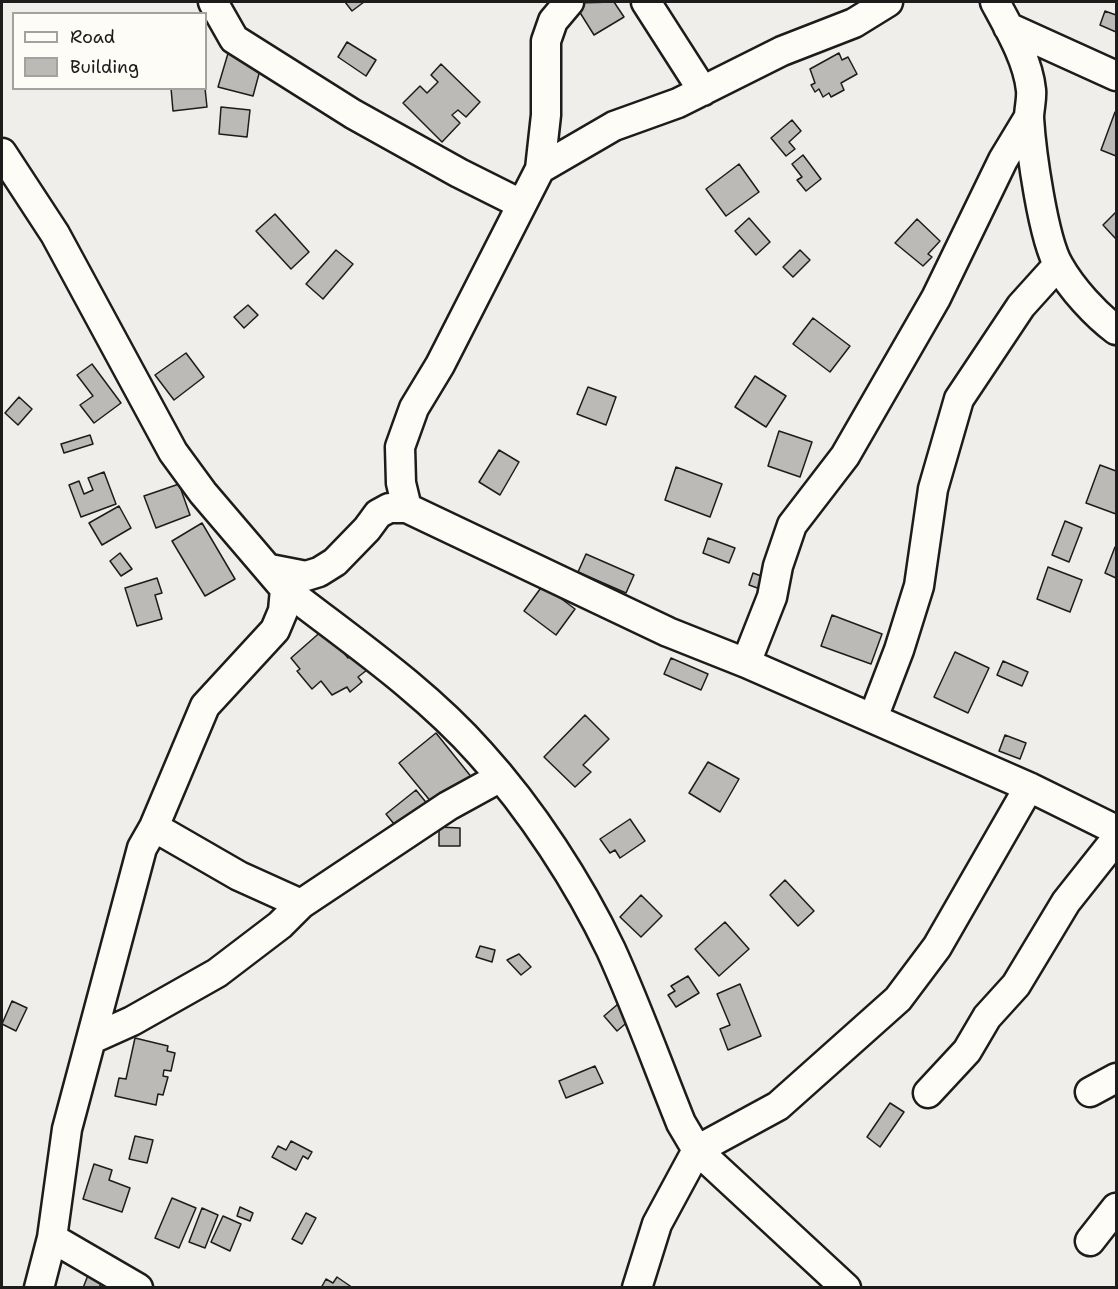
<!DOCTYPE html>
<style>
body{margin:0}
#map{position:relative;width:1118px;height:1289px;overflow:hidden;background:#f0eeea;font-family:"Shantell Sans",sans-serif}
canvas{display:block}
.frame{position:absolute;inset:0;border:3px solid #1c1c1c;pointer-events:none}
.legend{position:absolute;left:12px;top:12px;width:195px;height:78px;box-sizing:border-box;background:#fdfcf7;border:2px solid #a3a29f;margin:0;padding:8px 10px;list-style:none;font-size:18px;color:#1c1c1c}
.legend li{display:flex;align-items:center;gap:12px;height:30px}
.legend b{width:30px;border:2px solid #a3a29f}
</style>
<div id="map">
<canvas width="1118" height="1289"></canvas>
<div class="frame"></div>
<ul class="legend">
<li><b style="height:8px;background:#fdfcf7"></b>Road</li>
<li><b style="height:16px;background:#bbbab6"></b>Building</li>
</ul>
</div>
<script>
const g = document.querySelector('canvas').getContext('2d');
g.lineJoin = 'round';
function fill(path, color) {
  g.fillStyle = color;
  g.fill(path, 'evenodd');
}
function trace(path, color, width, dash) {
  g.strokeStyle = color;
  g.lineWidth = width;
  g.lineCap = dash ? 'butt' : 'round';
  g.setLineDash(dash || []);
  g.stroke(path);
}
const building = new Path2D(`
 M345,2h19l-12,9z
 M614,2l10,15 -30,18 -20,-32z
 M1105,11l11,4v17l-16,-7z
 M347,42l29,18 -10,16 -28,-19z
 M229,50l34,9 -10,37 -35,-9z
 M839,53l3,7 6,-3 9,17 -16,9 3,7 -13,7 -2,-4 -6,4 -4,-8 -4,3 -4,-7 4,-2 -5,-14z
 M441,64l39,38 -14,15 -8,-7 -6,5 8,8 -18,19 -39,-39 17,-17 7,7 11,-11 -7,-7z
 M171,88h34l2,19 -34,4z
 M221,107l29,3 -3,27 -28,-3z
 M1115,112h1v44l-15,-6z
 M792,120l9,11 -12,11 6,7 -9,7 -15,-18z
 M803,155l18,24 -15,12 -9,-11 5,-3 -10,-13z
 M739,164l20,28 -33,24 -20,-27z
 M1116,212v25l-1,1 -12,-13z
 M275,214l34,38 -18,17 -35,-38z
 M749,218l21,24 -14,13 -21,-24z
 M917,219l23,22 -12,13 4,3 -9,9 -28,-23z
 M336,250l17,14 -30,35 -17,-15z
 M800,250l10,10 -17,17 -10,-10z
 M248,305l10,10 -14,13 -10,-11z
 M813,318l37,28 -20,26 -37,-28z
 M186,353l18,24 -30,23 -19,-25z
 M92,364l29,39 -27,20 -14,-18 13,-9 -16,-21z
 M755,376l31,20 -20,31 -31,-20z
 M588,387l28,10 -10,28 -29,-11z
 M19,397l13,12 -14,16 -13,-12z
 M779,431l33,11 -12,35 -32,-11z
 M90,435l3,9 -29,9 -3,-9z
 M499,450l20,12 -19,33 -21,-13z
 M1100,465l16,6v43l-30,-11z
 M676,467l46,17 -12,33 -45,-17z
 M104,472l12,32 -35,13 -12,-32 10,-4 5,13 9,-4 -5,-12z
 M179,484l11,31 -34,13 -12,-32z
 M119,506l12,22 -29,17 -13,-22z
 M1065,521l17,7 -13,34 -17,-7z
 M202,523l33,56 -30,17 -33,-55z
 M708,538l27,10 -6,15 -26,-10z
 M1115,547l1,1v30l-11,-5z
 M120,553l12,16 -11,7 -11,-15z
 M586,554l48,21 -8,18 -48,-21z
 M1048,567l34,13 -12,32 -33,-13z
 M753,573l14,5 -4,12 -14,-5z
 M157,578l5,15 -7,2 7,24 -25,7 -12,-38z
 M543,585l32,24 -19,26 -32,-24z
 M832,615l50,19 -11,30 -50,-18z
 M324,629l24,29 6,-4 13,16 -9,7 4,5 -12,10 -3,-5 -15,8 -11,-14 -9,8 -15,-18 3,-2 -9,-11z
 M955,652l34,16 -21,45 -34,-16z
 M671,658l37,16 -7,16 -37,-16z
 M1003,661l25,11 -6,14 -25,-11z
 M585,715l24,24 -26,26 8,7 -16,15 -31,-30z
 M436,733l37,46 -36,30 -38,-46z
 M1005,735l21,8 -6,16 -21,-8z
 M708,762l31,17 -19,33 -31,-19z
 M416,790l13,16 -31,23 -12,-15z
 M630,819l15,22 -25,17 -5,-8 -5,3 -10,-14z
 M439,827l21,1v18h-21z
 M785,880l29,31 -16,15 -28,-31z
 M641,895l21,21 -21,21 -21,-20z
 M725,922l24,27 -30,27 -24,-27z
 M480,946l15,4 -3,12 -16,-5z
 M519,954l12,13 -10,8 -14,-15z
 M688,976l11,17 -23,14 -8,-12 7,-4 -4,-5z
 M740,984l21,52 -33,14 -8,-21 10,-4 -13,-31z
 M12,1001l15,7 -11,23 -14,-7z
 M618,1004l13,15 -14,12 -13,-15z
 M135,1038l33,8 -1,5 8,2 -4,18 -7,-1 -1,6 5,1 -5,18 -5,-1 -2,11 -41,-9 4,-18 7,1z
 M595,1066l8,17 -37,15 -7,-17z
 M890,1103l14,9 -24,35 -13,-10z
 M135,1136l18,4 -6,23 -18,-4z
 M291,1141l21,11 -4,7 -5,-3 -7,14 -24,-13 6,-11 8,4z
 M94,1164l18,6 -3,10 21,8 -8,24 -39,-13z
 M172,1198l24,10 -17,40 -24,-10z
 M240,1207l13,6 -3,8 -13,-5z
 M202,1208l16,7 -13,33 -16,-6z
 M306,1213l10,5 -14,26 -10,-5z
 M223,1216l18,8 -11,27 -19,-9z
 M90,1270l14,6 -5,12h-16z
 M337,1277l16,11h-32l5,-9 7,4z`);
const minor = new Path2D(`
 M213,2l21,37 119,75 106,59 62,31
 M646,2l57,89
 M995,2c14,26 33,58 36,88 1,9 -2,19 -2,28 2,32 14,121 30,148 13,23 36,48 57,64
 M1008,27l108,49
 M2,153l53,81 118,218 30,41 82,96 -2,22 -8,19 -70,76 -51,121 -12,21 -75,281 -15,109 -13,50
 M540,169l74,-43 64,-23 104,-52 72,-28 34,-21
 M407,508l-6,-25 -1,-36 14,-39 26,-43 100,-196 6,-54v-74l7,-20 16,-19
 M270,569l36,7 13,-4 16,-10 32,-33 11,-15 11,-6h18l261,124 78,31 283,124 87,43
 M285,589c67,52 139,101 195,164 51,56 99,130 131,197 26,57 47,116 70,173l16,27 -40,74 -20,64
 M746,663l26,-66 6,-31 14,-41 53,-69 91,-158 67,-138 26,-43
 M873,718l26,-68 20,-64 14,-97 26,-90 62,-93 37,-41
 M154,827l85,49 62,28
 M92,1039l40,-18 85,-48 63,-48 21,-21 147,-98 51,-28
 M1090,1092l26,-14
 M928,1093l39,-42 20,-34 29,-32 50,-83 50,-63
 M52,1238l86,50
 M1090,1241l26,-33
 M846,1288l-149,-138 81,-44 120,-107 39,-52 92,-160`);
fill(building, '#bbbab6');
trace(building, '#1c1c1c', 1.5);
trace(minor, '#1c1c1c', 33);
trace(minor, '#fdfcf7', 28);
</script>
